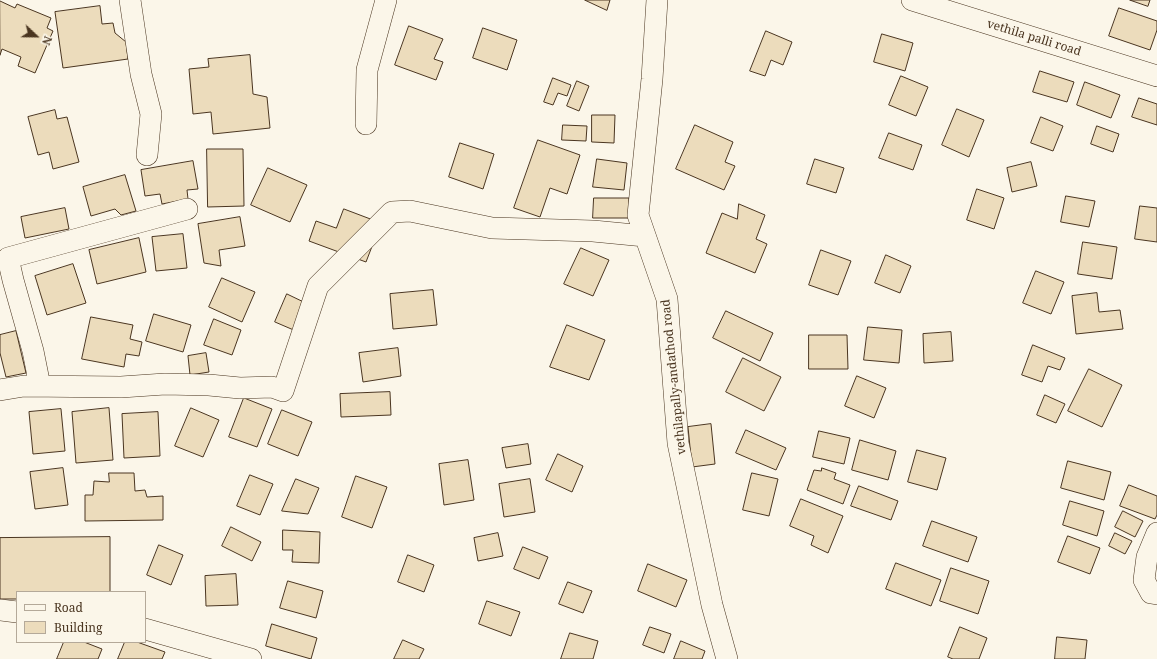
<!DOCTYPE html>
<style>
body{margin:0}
#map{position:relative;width:1157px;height:659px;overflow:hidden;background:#fbf6e9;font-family:"Noto Serif",serif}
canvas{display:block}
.legend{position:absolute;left:16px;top:591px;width:130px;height:52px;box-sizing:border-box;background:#fbf6e9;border:1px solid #b4a999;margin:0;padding:5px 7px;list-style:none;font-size:12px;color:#4a3520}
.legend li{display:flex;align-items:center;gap:8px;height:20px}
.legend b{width:20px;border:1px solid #b4a999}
.north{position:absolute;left:16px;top:16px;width:40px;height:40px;-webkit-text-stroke:3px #fbf6e9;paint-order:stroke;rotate:112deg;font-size:11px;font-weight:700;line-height:16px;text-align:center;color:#4a3520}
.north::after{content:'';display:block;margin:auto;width:14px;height:18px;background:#4a3520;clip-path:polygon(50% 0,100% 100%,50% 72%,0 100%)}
</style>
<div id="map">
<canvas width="1157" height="659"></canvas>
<ul class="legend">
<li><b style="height:5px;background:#fbf6e9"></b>Road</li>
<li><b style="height:11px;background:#ecdcbc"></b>Building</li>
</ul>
<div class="north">N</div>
</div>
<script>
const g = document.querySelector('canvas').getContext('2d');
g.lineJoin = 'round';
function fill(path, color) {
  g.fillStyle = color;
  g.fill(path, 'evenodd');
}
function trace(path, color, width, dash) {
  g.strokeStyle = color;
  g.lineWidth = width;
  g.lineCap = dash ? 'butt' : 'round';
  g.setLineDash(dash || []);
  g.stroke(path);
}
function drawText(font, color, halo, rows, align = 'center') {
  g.font = font + ' "Noto Serif",serif';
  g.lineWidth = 3;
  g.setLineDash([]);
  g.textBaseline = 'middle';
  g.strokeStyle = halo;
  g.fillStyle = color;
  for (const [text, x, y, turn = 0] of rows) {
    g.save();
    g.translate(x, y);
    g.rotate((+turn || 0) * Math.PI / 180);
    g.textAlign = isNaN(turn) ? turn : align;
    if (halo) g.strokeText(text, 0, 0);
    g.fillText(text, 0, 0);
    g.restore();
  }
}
const building = new Path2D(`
 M585,0h25l-3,10z
 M1130,0h20l-2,6z
 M0,1l15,7 2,-4 34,14 -4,10 6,3 -18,42 -17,-7 3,-9 -19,-8 -2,6z
 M100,6l2,18 11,-1 2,10 11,9 2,17 -65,9 -8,-56z
 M1119,8l38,13v9l-7,20 -41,-14z
 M409,26l34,13 -9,20 9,3 -7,18 -41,-15z
 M483,28l34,12 -10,30 -34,-12z
 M766,31l26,11 -9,23 -12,-5 -6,16 -15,-5z
 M882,34l31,9 -8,28 -31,-9z
 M250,55l3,39 14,3 3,31 -57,6 -2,-22 -18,2 -4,-45 20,-2 -1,-8z
 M1040,71l34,11 -7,20 -34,-10z
 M901,76l27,11 -12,29 -27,-11z
 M553,78l18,7 -4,11 -9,-3 -5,12 -9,-3z
 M577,81l12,5 -10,25 -12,-5z
 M1085,82l35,13 -9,23 -34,-13z
 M1139,98l18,6v21l-25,-8z
 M957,109l27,11 -15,37 -27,-12z
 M55,110l2,9 10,-2 12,45 -26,7 -4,-17 -11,3 -10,-38z
 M592,115h23l-1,28 -22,-1z
 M1041,117l22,9 -10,25 -22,-8z
 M563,125l24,1 -1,15 -24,-1z
 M695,125l38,17 -8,20 10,4 -11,24 -48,-21z
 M1097,126l22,8 -6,18 -22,-8z
 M889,133l33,12 -9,25 -34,-12z
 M538,140l42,15 -13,39 -17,-6 -10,29 -26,-9z
 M460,143l34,11 -11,35 -34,-12z
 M207,149h36l1,57 -36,1z
 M597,159l30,4 -3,27 -31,-3z
 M815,159l29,9 -8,25 -29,-9z
 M193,161l5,28 -11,1 1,9 -26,5 -2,-10 -15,2 -4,-26z
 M1031,162l6,24 -25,6 -5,-24z
 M268,168l39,17 -17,37 -39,-17z
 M125,175l11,36 -15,4 -6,-6 -24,7 -8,-29z
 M977,189l27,9 -10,31 -27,-9z
 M1066,196l29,5 -6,26 -28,-5z
 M594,198h35v20h-36z
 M739,204l26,11 -9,24 11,5 -12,29 -49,-20 16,-40 15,6z
 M1140,206l17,2v34l-22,-3z
 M65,208l4,21 -44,9 -4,-21z
 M344,209l37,14 -15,39 -57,-21 7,-20 20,7z
 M240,217l5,29 -26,4 2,16 -17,-3 -6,-39z
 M183,234l4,34 -31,3 -4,-34z
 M139,238l7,34 -49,12 -8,-34z
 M1083,242l34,5 -5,32 -34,-5z
 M581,248l28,12 -16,36 -29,-12z
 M821,250l30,11 -13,34 -29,-10z
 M886,255l25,11 -11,27 -25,-10z
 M73,264l13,39 -39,12 -12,-39z
 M1036,271l28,11 -13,32 -28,-11z
 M222,278l33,14 -13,30 -33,-15z
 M433,290l4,35 -44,4 -3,-35z
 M1097,293l2,19 21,-2 3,19 -47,5 -4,-38z
 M287,294l27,13 -11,27 -28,-12z
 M726,311l47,22 -13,28 -47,-23z
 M154,314l37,11 -8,27 -37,-11z
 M91,317l42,8 -3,14 12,3 -3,14 -13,-2 -2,13 -42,-8z
 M214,319l27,11 -9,25 -28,-10z
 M567,325l38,15 -16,40 -39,-13z
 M868,327l34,3 -3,33 -35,-3z
 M16,331l10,42 -20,4 -6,-24v-18z
 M951,332l2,29 -29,2 -1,-29z
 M809,335h38l1,34h-39z
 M1033,345l32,13 -5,12 -12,-4 -6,16 -20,-7z
 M398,348l3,28 -38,6 -4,-29z
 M206,353l3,19 -19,3 -2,-19z
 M743,358l38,19 -17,34 -38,-19z
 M1089,369l33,16 -20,42 -34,-16z
 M857,376l29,12 -12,30 -29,-12z
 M390,392l1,23 -50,2 -1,-23z
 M1045,395l20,9 -9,19 -19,-8z
 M244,398l28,11 -15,38 -28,-10z
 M109,408l4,52 -37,3 -4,-51z
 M191,408l28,12 -16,37 -28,-11z
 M61,409l4,42 -32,3 -4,-42z
 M282,410l30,12 -14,34 -30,-12z
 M158,412l2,44 -36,2 -2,-44z
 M711,424l4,40 -23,3 -4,-40z
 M746,430l40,18 -10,22 -40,-17z
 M819,431l31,7 -6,26 -31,-7z
 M860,440l36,11 -8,29 -36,-10z
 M528,444l3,20 -25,4 -4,-20z
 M917,450l29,8 -9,32 -29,-8z
 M558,454l25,12 -11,26 -26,-12z
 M468,460l6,40 -30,5 -5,-41z
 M1068,461l43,11 -7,28 -43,-12z
 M63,468l5,37 -33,4 -5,-37z
 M822,468l14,5 -2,6 16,6 -7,19 -36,-14 7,-20 7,1z
 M109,473h25l1,18 10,-1 2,7 16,-1v24l-78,1v-26h8l1,-14 15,1z
 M752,473l26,6 -9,37 -26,-6z
 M250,475l23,9 -13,31 -23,-9z
 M356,476l31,11 -15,41 -30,-11z
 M296,479l23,9 -11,26 -26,-3z
 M530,479l5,33 -31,5 -5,-33z
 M1129,485l28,11v19l-2,4 -35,-13z
 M859,486l39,15 -7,19 -40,-14z
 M801,499l42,17 -15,37 -17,-8 3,-9 -24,-10z
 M1070,501l34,10 -7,25 -34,-11z
 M1123,511l20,10 -8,16 -20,-10z
 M932,521l45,16 -9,25 -45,-16z
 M231,527l30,15 -9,19 -30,-15z
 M283,530l37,2 -1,31 -27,-1 1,-12h-10z
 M498,533l5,23 -25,5 -4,-23z
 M1115,533l17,8 -7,13 -16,-8z
 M1068,536l32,12 -10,26 -32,-12z
 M110,537v55h-93v7h-17v-61z
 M159,545l24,10 -12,30 -24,-10z
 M523,547l25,10 -9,22 -25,-10z
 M408,555l26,10 -10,27 -26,-10z
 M896,563l45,17 -10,26 -45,-17z
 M648,564l39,16 -11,27 -38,-16z
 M951,568l38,13 -11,33 -38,-13z
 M236,574l2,31 -32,1 -1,-30z
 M288,581l35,10 -7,27 -36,-10z
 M568,582l24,9 -9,22 -24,-9z
 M487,601l33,11 -9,24 -32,-12z
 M272,624l45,14 -6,21 -45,-13z
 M650,627l21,7 -7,19 -21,-8z
 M960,627l27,11 -8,21h-26l-5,-2z
 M570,633l28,8 -5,18h-32z
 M1057,637l30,3 -2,19h-30z
 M403,640l21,9 -5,10h-25z
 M681,641l24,10 -3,8h-28z
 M64,642h20l18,7 -4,10h-41z
 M125,642h12l28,10 -3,7h-44z`);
const street = new Path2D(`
 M130,0l11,74 10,40 -4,41
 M657,0l-5,79 -14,136 29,84 11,144 34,162 15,54
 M912,0l245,76
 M366,124l1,-54 19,-70
 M40,386l-7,-35 -20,-71 -5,-22 179,-49
 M0,390l24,-4 97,1 44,-3 44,1 31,3 32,-1 11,4 35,-105 74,-74 18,-1 82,17 101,3 52,5
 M1157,533l-10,24 -3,23 7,13 6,1
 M0,610l17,2
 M145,629l106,30`);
const streetNames = [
 ["vethila palli road",1034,38,17],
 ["vethilapally-andathod road",674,377,-96]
];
fill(building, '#ecdcbc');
trace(building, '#4a3520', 1);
trace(street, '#4a3520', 22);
trace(street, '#fbf6e9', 21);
drawText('12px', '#4a3520', '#fbf6e9', streetNames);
</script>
